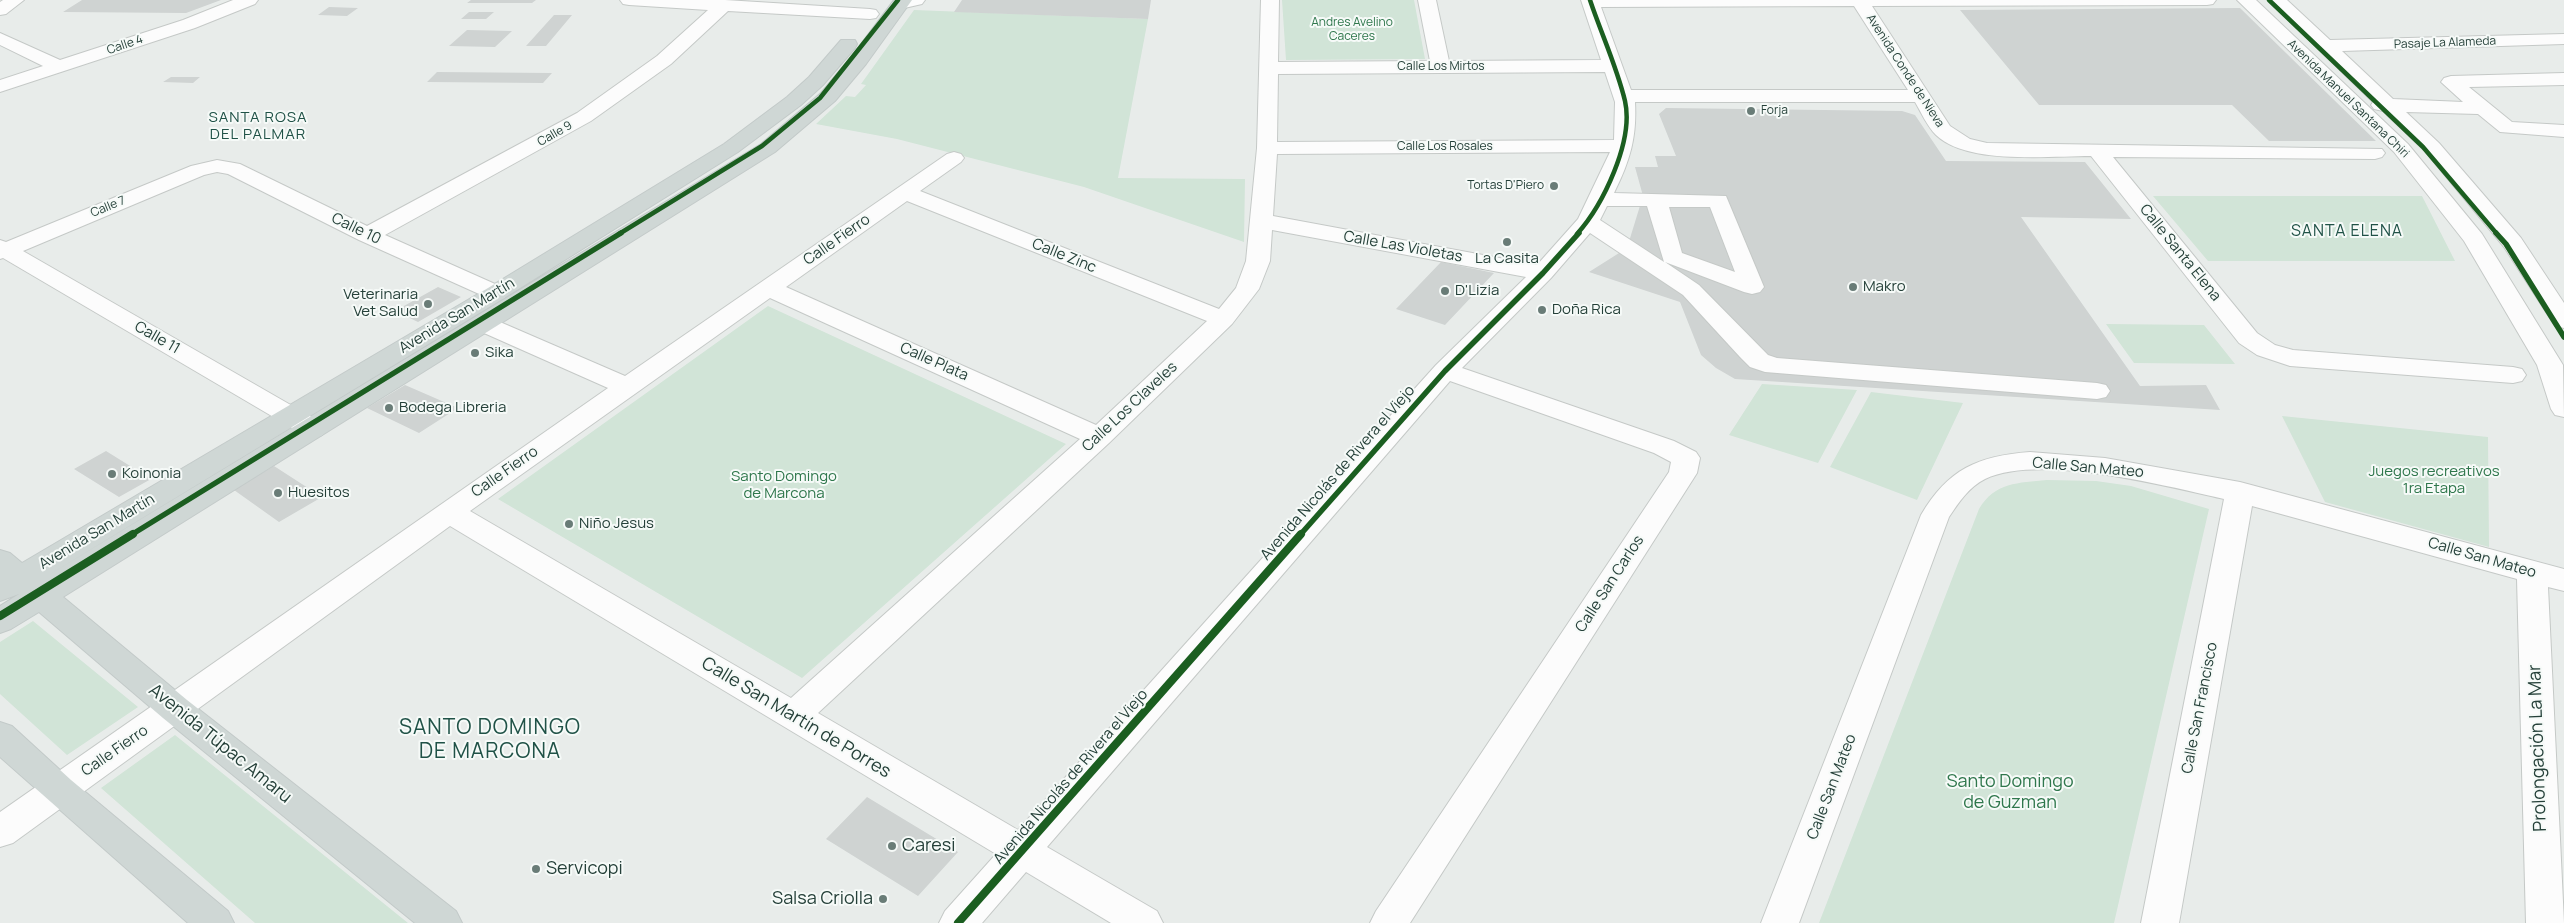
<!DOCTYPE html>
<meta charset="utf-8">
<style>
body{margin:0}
canvas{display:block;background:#e8ecea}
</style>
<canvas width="2564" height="923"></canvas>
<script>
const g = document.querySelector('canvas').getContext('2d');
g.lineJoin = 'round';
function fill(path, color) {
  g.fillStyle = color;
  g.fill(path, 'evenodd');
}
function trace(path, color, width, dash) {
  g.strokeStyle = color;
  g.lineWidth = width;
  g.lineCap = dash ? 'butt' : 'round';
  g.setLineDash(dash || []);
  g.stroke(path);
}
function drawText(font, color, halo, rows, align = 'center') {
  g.font = font + ' Manrope,sans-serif';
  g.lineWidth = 4;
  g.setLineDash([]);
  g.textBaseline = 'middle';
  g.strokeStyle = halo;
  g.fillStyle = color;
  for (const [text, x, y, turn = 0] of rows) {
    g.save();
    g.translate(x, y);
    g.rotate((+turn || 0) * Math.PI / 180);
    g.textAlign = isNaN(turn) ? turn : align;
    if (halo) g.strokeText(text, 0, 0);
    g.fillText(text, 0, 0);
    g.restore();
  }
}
const green = new Path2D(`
 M1282,0h132l11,59 -139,1z
 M914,10l234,9 -30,159 127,1 -1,63 -160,-55 -187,-48 -81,-15 30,-28 9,1 11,-12 -5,-1z
 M2153,196h269l33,65h-247z
 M768,306l298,138 -264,234 -304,-179z
 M2106,324l98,1 31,39 -101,-1z
 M1762,384l95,6 -39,73 -89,-28z
 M1871,392l92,11 -46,97 -87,-33z
 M2282,416l206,21 1,110 -164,-45z
 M2047,480l49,1 35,5 78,23 -95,414h-295l160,-414c16,-27 39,-26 68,-29z
 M33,621l105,86 -71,48 -67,-61v-52z
 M175,735l233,188h-153l-154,-135z`);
const building = new Path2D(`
 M82,0h139l-35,13 -123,-1z
 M471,0h65l-4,3h-65z
 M962,0h189l-3,19 -194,-7z
 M329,7l29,1 -11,8 -29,-1z
 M2240,8l136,133h-107l-37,-36h-193l-79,-95z
 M469,12h25l-8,7h-25z
 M554,15h18l-26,31h-20z
 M467,30l45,1 -17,16 -46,-1z
 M437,72l115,1 -9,10 -116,-1z
 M171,77h29l-7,6 -30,-1z
 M1666,108l236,3 13,4 31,46 139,1 46,57 -110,-2 119,169 66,-1 14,25 -485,-31 -19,-11 -15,-13 -21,-53 -91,-30 38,-24 16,-52 -8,-29h23l-3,-11h21l-17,-42z
 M1441,262l53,11 -49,52 -49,-16z
 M438,287l23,10 -43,25 -23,-11z
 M405,385l53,23 -39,25 -52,-25z
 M106,451l45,28 -32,18 -45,-28z
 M274,466l48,31 -43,25 -45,-32z
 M867,797l91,55 -40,44 -92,-57z`);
const minor = new Path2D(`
 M3,0h21l-18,14 -6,1v-13z
 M233,0h25l-3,4 -60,24 -195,64v-12l43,-14 -43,-21v-12l60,27 123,-40z
 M620,0h105l145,9 6,1 3,4 -3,4 -6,1 -142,-8 -57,53 -80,57 -206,114 119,53 4,5 -4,5 -8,2 -8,-2 -129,-58 -131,-66 -11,-2 -13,3 -181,76 299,172 4,6 -4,6 -9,3 -9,-3 -301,-177 -3,1v-19l6,2 185,-76 26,-6 23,4 127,62 210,-113 80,-57 51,-46 -79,-5 -6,-1z
 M895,0h30l-3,4 -22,5 -6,-1 -3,-4z
 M1261,0h18l-1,62 152,-1 -12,-61h18l13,61 152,-1 -20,-60h635l-3,4 -6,1 -335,1 78,120 20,13 17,4 395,6 3,4 -3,4 -7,2 -262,-2 144,176 18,12 18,5 220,17 9,2 4,6 -4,6 -9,2 -223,-17 -33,-11 -18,-12 -148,-187c-42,0 -124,9 -155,-21 -9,-9 -15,-23 -21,-33h-280c2,35 -5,59 -21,91l112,3 38,91 -4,5 -8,2 -8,-2 -79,-30 34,23 69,70 9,3 320,25 9,2 4,6 -4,6 -9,2 -332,-27 -15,-5 -10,-10 -57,-62 -93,-62 -39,45 -89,90 212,73 22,11 4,6 -3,15 -287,450h-40l6,-12 293,-439 2,-10 -17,-9 -204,-72 -403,466 110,64 6,12h-52l-85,-51 -44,51h-43l6,-12 51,-57 -546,-328 -437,317 -13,4v-35l608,-424 -133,-59 -3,-5 3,-5 9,-2 9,2 132,57 322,-222 7,-2 7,2 3,4 -3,4 -41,29 299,118 17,-21 10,-27 11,-113zM1854,6l54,84h-277l-30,-83zM1605,72l10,30 -1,38 -337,2 1,-68zM1610,152l-32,67 -41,46 -264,-49 4,-62zM907,201l300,120 -111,104 -310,-138zM1607,206h40l17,56 -64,-42zM1669,207h41l25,65 -53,-19zM1272,230l254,47 -90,88 -418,465 -200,-117 291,-270 123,-119 27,-35 11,-28zM770,298l310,141 -289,259 -321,-187z
 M2237,0h19l152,144 74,90 81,131 1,52 -9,-2 -4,-6 -14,-44 -73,-124 -70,-89z
 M2268,0h19l43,40 234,-6v10l-222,7 51,48 70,3 -22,-20 3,-4 7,-2 113,-3v12l-95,2 43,35 52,3v12l-64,-5 -22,-18 -72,-2 33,31 82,95 43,65v25l-9,-2 -51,-79 -79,-96 -42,-40 -9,-2 -3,-4 2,-3z
 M2030,452l75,6 135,24 324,87v22l-16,-4 16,336h-38l-9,-344 -265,-73 -73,417h-38l83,-424c-58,-13 -184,-46 -239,-20 -16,8 -26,23 -36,38l-150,406h-38l160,-408c27,-46 57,-59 109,-63z`);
const major = new Path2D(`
 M894,0h18l-46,64 -31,37 -60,51 -712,445 124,103 269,211 6,12h-47l-252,-205 -124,-106 -28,17 -11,4v-27l19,-12 -19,7v-51l10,3 12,10 466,-275 236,-144 63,-47 22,-20 32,-37h14l2,4 -2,4 -32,37 -22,20 -63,47 -234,146 -462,281 719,-435 60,-51 31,-37z
 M0,722l12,4 59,54 157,131 6,12h-46l-188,-166z`);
const cyclewayFar2 = new Path2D(`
 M2269,0l154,147 74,87
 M619,234l143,-88 58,-48 78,-98
 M1577,234c26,-29 57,-93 48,-133 -8,-34 -24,-68 -35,-101`);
const cyclewayFar1 = new Path2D(`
 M2496,233l10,11 58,93
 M131,535l490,-302
 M1300,535l145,-164 98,-98 36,-40`);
const cycleway = new Path2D(`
 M0,616l133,-82
 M958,923l343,-389`);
const markers = [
 [1751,111,5,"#697c77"],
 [1554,186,5,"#697c77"],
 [1507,242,5,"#697c77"],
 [1853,287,5,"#697c77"],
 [1445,291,5,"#697c77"],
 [428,304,5,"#697c77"],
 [1542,310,5,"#697c77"],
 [475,353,5,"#697c77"],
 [389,408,5,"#697c77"],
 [112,474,5,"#697c77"],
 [278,493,5,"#697c77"],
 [569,524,5,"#697c77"],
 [892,846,5,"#697c77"],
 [536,869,5,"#697c77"],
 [883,899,5,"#697c77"]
];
const farParknames = [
 ["Andres Avelino",1352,23],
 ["Caceres",1352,37]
];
const farStreetnames = [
 ["Pasaje La Alameda",2445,43,-2],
 ["Calle 4",125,45,-19],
 ["Calle Los Mirtos",1441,67],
 ["Avenida Conde de Nieva",1905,71,57],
 ["Avenida Manuel Santana Chiri",2348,99,44],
 ["Calle 9",555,134,-30],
 ["Calle Los Rosales",1445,147],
 ["Calle 7",108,207,-22]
];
const farPoinames = [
 ["Forja",1761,111],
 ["Tortas D'Piero",1544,186,"right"]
];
const farQuarternames = [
 ["SANTA ROSA",258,118],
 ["DEL PALMAR",258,135]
];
const streetNames = [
 ["Calle 10",356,229,26],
 ["Calle Fierro",837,240,-35],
 ["Calle Las Violetas",1403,247,10],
 ["Calle Santa Elena",2180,253,51],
 ["Calle Zinc",1064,256,22],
 ["Avenida San Martín",457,316,-31],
 ["Calle 11",157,338,30],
 ["Calle Plata",934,362,24],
 ["Calle Los Claveles",1130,407,-43],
 ["Calle San Mateo",2088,468,5],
 ["Calle Fierro",505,472,-35],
 ["Avenida Nicolás de Rivera el Viejo",1338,473,-49],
 ["Avenida San Martín",97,532,-31],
 ["Calle San Mateo",2482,558,16],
 ["Calle San Carlos",1610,584,-57],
 ["Calle San Francisco",2200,708,-79],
 ["Calle Fierro",115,751,-35],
 ["Avenida Nicolás de Rivera el Viejo",1071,777,-49],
 ["Calle San Mateo",1832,787,-69]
];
const poiNames = [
 ["La Casita",1507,259,"center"],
 ["Makro",1863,287],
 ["D'Lizia",1455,291],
 ["Veterinaria",418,295,"right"],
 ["Vet Salud",418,312,"right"],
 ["Doña Rica",1552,310],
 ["Sika",485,353],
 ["Bodega Libreria",399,408],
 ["Koinonia",122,474],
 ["Huesitos",288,493],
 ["Niño Jesus",579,524]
];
const parkNames = [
 ["Juegos recreativos",2434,472],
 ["1ra Etapa",2434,489],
 ["Santo Domingo",784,477],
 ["de Marcona",784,494]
];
const neighbourhoodNames = [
 ["SANTA ELENA",2347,232]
];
const nearStreetnames = [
 ["Calle San Martín de Porres",796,718,31],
 ["Avenida Túpac Amaru",220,744,39],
 ["Prolongación La Mar",2538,748,-92]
];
const nearParknames = [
 ["Santo Domingo",2010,782],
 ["de Guzman",2010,803]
];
const nearPoinames = [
 ["Caresi",902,846],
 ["Servicopi",546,869],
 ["Salsa Criolla",873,899,"right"]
];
const nearQuarternames = [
 ["SANTO DOMINGO",490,728],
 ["DE MARCONA",490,752]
];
fill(green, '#d1e4d7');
fill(building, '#cfd3d2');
trace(minor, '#c5c9c7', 2);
trace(major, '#c3cac9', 2);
fill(minor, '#fcfcfc');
fill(major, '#cfd7d5');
trace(cyclewayFar2, '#1b5e20', 4.5);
trace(cyclewayFar1, '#1b5e20', 5.5);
trace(cycleway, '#1b5e20', 8);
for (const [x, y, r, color] of markers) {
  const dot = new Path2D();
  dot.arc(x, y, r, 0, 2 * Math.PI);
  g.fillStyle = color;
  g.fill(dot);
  trace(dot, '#f6faf8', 2);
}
drawText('12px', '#2f774c', '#f6faf8', farParknames);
drawText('12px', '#254039', '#f6faf8', farStreetnames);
drawText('12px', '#254039', '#f6faf8', farPoinames, 'left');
g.letterSpacing = '1px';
drawText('15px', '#205247', '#f6faf8', farQuarternames);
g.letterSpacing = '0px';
drawText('15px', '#254039', '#f6faf8', streetNames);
drawText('15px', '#254039', '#f6faf8', poiNames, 'left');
drawText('15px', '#2f774c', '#f6faf8', parkNames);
g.letterSpacing = '1px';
drawText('16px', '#205247', '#f6faf8', neighbourhoodNames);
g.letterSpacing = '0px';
drawText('18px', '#254039', '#f6faf8', nearStreetnames);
drawText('18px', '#2f774c', '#f6faf8', nearParknames);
drawText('18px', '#254039', '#f6faf8', nearPoinames, 'left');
g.letterSpacing = '1px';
drawText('21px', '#205247', '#f6faf8', nearQuarternames);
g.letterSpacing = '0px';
</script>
